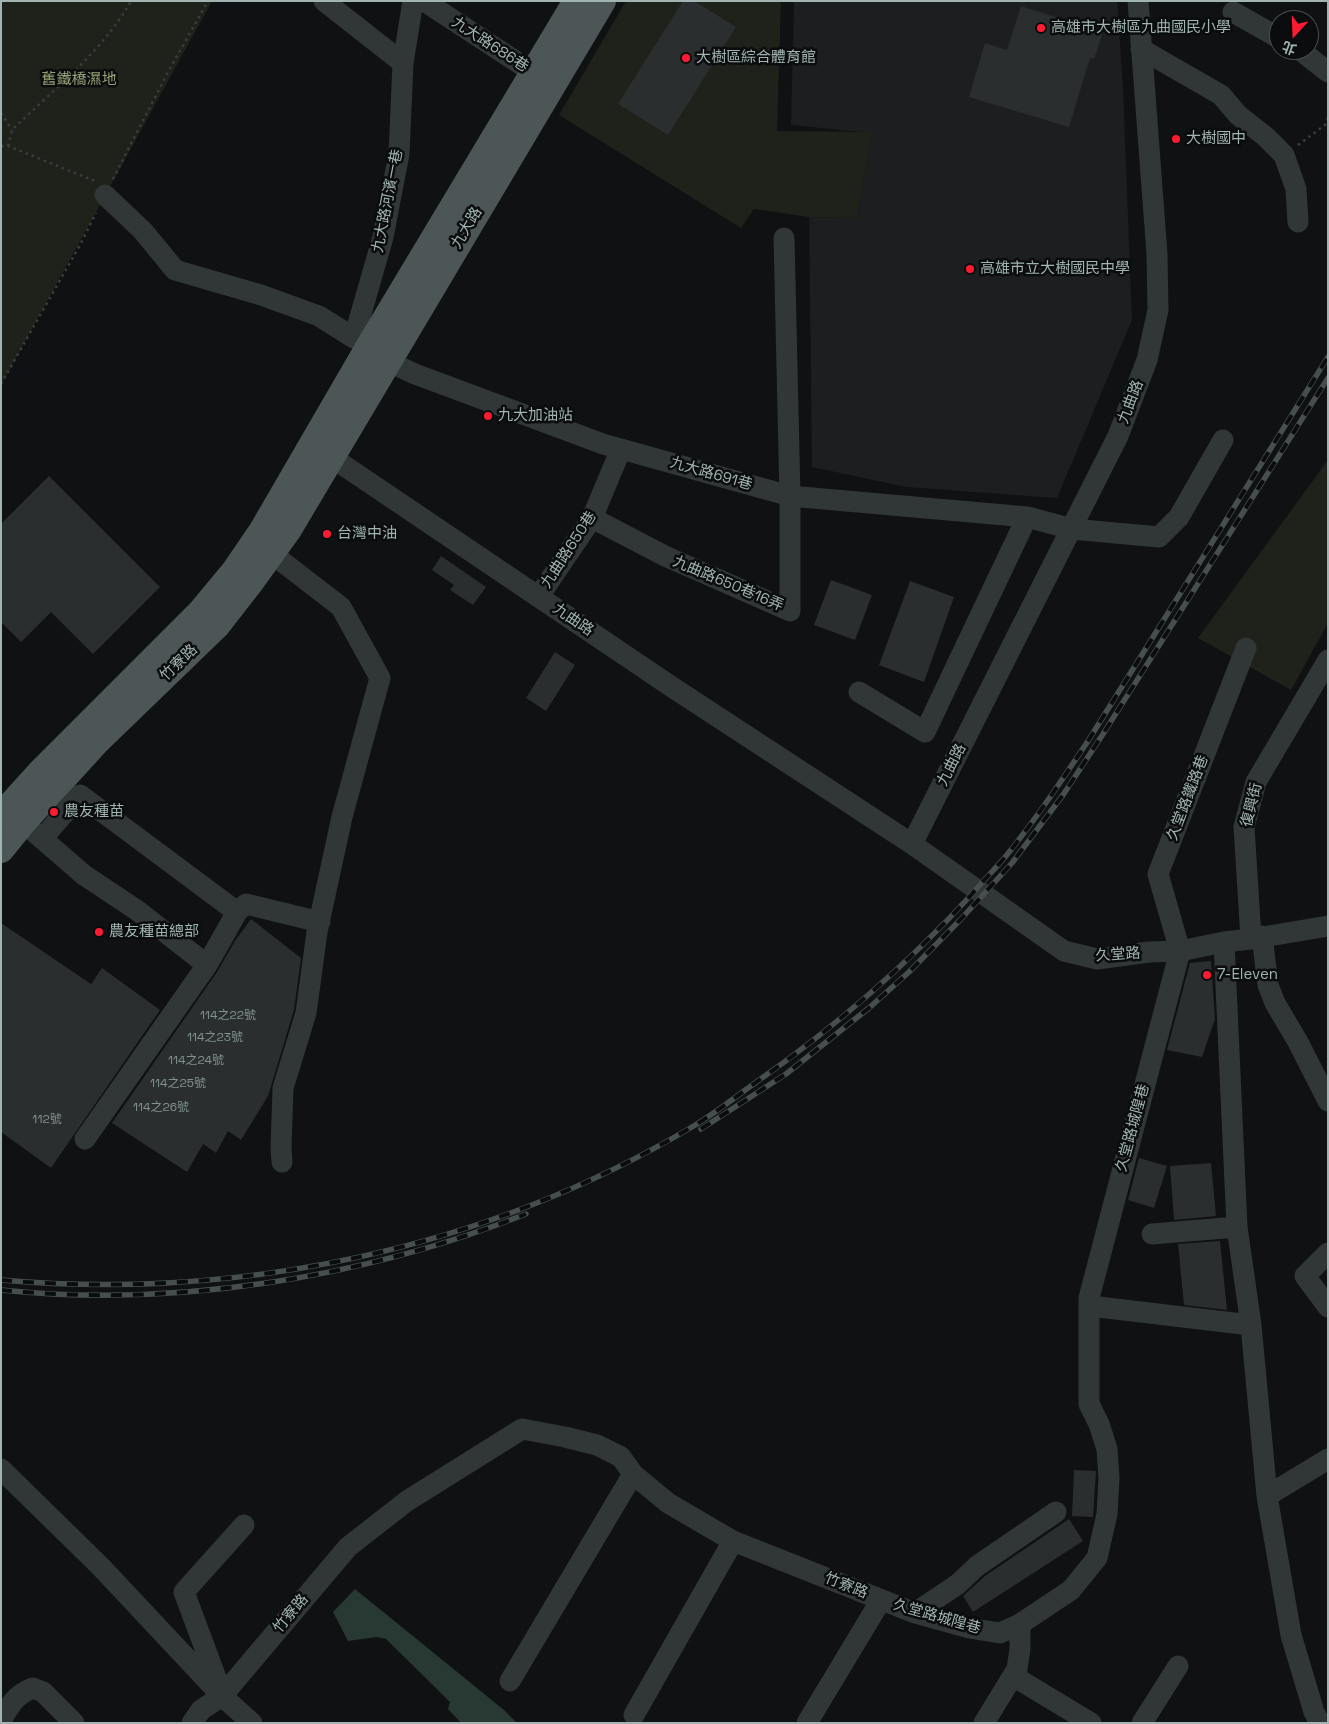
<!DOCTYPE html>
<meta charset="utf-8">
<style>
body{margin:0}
#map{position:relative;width:1329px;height:1724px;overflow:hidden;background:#101112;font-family:"Space Grotesk","Noto Sans TC",sans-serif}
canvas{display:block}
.frame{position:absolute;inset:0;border:2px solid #a0b4b2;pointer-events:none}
.north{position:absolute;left:1269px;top:10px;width:50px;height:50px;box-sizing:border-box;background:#0b0c0d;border:1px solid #474f4f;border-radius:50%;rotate:200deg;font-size:14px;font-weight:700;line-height:20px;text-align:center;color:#a0b4b2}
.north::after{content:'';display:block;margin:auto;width:18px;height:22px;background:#ff1b31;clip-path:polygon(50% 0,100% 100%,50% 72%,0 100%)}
</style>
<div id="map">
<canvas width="1329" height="1724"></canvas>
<div class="frame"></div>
<div class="north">北</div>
</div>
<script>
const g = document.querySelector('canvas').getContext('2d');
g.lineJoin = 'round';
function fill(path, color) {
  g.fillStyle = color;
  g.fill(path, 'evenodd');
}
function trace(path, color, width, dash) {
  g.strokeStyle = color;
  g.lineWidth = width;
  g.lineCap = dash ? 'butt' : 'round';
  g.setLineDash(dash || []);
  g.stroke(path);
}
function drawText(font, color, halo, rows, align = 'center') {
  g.font = font + ' "Space Grotesk","Noto Sans TC",sans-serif';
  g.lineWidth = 5;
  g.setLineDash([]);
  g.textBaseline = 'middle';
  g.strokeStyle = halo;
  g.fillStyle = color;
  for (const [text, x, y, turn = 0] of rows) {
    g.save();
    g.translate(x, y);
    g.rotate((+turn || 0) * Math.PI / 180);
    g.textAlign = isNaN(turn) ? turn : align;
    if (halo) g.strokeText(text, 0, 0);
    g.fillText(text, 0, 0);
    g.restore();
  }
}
const built = new Path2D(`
 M794,1h323l6,85 9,234 -75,178 -151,-11 -94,-20 -3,-250 48,1 14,-85 -80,-8z`);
const green = new Path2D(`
 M1,1h211l-211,384z
 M626,1h155l-4,130 95,1 -15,86 -48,-1 -55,-8 -13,19 -182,-113z
 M1328,460v163l-37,67 -93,-52z`);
const water = new Path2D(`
 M355,1589l149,121 13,13h-56l-13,-14 2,-7 -64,-63 -9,-2 -29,4 -15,-29z`);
const building = new Path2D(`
 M683,1h11l42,26 -68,108 -50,-31z
 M1021,6l82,26 -9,27 -4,-1 -21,69 -100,-30 16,-54 22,7z
 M49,476l111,111 -67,67 -42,-42 -30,30 -20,-20v-98z
 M441,556l45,31 -13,18 -23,-15 4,-5 -22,-15z
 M831,580l41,15 -17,45 -41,-15z
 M910,581l44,16 -30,85 -45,-17z
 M555,652l20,13 -29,46 -20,-13z
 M251,919l50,39 -7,52 -26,86 -27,44 -13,-9 -12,22 -13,-9 -16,28 -75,-49 105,-151 18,-31z
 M1,923l90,61 11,-16 58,42 -109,158 -50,-36z
 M1211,961l4,58 -13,38 -35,-7 23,-87z
 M1139,1158l28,8 -13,42 -26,-8z
 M1211,1163l5,53 -42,4 -4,-54z
 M1220,1241l7,69 -43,-5 -6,-61z
 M1074,1470l22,1 -3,46 -21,-1z
 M1069,1519l14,22 -110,71 -10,-16 22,-20z`);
const path = new Path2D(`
 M1,113l11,17
 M1298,145l27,-20 3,-7
 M1,146h7l87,35
 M8,146l4,-16c41,-40 91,-79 119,-129
 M113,179l55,-107 40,-71
 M1,384l79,-139 16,-32`);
const minor = new Path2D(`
 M324,1l79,62
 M424,1l122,80
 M1233,12l46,26
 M1141,49l80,46 17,20 28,22 18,18 12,34 2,33
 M1300,50l28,22
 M105,195l38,36 32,39 86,25 58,21 35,22 16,6 17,17 28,13 188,70 187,52 237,21 45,12 87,8 20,-20 44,-77
 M354,338l29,-101 16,-83 4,-91 10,-62
 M318,448l354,239 240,157 152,107 33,8 52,-7 31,-1 44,-9 27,-3 77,-13
 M592,518l73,38 125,55v-115l-6,-258
 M271,553l70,54 39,71 -38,139 -25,115 -11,81 -23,75 -2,60 1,14
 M539,596l53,-78 29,-69
 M859,692l66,40 102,-215
 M32,830l52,45 54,36 69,54
 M42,839l38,-44 157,117 -30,53 -122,174
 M912,844l206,-408 29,-76 11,-50 -1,-56 -19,-253
 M237,912l9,-8 74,18
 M1262,936l6,49 7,18 23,39 30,59
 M1251,939l-7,-112 12,-45 72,-122
 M1224,942l13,285 14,98 16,171 24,139 23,77 6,11
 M1152,1234l85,-7
 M1328,1253l-23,23 23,31
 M1090,1306l161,19
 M1,1469l100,98 121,129 30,27
 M1267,1496l61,-37
 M915,1613l43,-29 19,-18 79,-54
 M1013,1676l78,47
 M510,1681l123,-207
 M219,1686l-35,-94 60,-67
 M634,1715l99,-174
 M1,1721c8,-15 15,-27 32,-33l10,4 31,31
 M192,1723l9,-13 21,-14 126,-149 59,-46 115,-72 43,8 32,8 24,12 12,17 35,29 65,38 182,72 54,15 31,5 20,-9 51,-34 26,-32 10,-44 2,-36 -2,-29 -8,-25 -10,-20v-106l91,-347 -22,-77 88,-226
 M807,1723l74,-123
 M984,1723l33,-54 3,-20v-25
 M1142,1723l36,-57`);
const major = new Path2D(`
 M1,815l39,-43 160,-160 34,-41 28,-41 108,-186 206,-343
 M1,850l22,-27 73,-80 121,-117 35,-45 36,-50 315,-530`);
const rail = new Path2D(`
 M701,1129l85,-55 83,-66 40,-36 52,-53 51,-56 51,-68 40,-61 225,-356
 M1,1280c238,21 485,-31 691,-153 22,-13 42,-29 63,-44 79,-55 152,-118 217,-189 11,-13 23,-25 34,-38 30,-37 56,-76 82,-115l240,-384
 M1,1290c175,18 362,-12 525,-76`);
const markers = [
 [1041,28,5,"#ff1b31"],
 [686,58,5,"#ff1b31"],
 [1176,139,5,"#ff1b31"],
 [970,269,5,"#ff1b31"],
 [488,416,5,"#ff1b31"],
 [327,534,5,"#ff1b31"],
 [54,812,5,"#ff1b31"],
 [99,932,5,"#ff1b31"],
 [1207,975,5,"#ff1b31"]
];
const numberNames = [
 ["114之22號",228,1016],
 ["114之23號",215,1038],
 ["114之24號",196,1061],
 ["114之25號",178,1084],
 ["114之26號",161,1108],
 ["112號",47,1120]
];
const poiNames = [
 ["高雄市大樹區九曲國民小學",1051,28],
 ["大樹區綜合體育館",696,58],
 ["大樹國中",1186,139],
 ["高雄市立大樹國民中學",980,269],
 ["九大加油站",498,416],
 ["台灣中油",337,534],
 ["農友種苗",64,812],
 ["農友種苗總部",109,932],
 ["7-Eleven",1217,975]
];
const streetNames = [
 ["九大路686巷",490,45,33],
 ["九大路河濱一巷",388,201,-79],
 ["九大路",467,228,-59],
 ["九曲路",1131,402,-69],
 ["九大路691巷",711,474,16],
 ["九曲路650巷",569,550,-57],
 ["九曲路650巷16弄",728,584,23],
 ["九曲路",573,620,34],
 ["竹寮路",179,663,-44],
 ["九曲路",952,765,-63],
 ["久堂路鐵路巷",1188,798,-69],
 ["復興街",1252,805,-76],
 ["久堂路",1118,955,-4],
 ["久堂路城隍巷",1133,1128,-75],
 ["竹寮路",846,1586,22],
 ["竹寮路",291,1614,-50],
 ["久堂路城隍巷",937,1617,16]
];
const parkNames = [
 ["舊鐵橋濕地",79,80]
];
fill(built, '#1c1e1f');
fill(green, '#1f221a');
fill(water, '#283833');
fill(building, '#2a2e2e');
trace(path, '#373e3e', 2.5, [2.5, 4]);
trace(minor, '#313637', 21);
trace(major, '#4d5656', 26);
trace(rail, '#464e4e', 5.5);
trace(rail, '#0b0c0d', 4, [11]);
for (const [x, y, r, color] of markers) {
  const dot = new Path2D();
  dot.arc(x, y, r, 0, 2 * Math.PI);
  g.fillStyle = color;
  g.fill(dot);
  trace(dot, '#0b0c0d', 2);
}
drawText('12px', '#829291', null, numberNames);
drawText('15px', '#a0b4b2', '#0b0c0d', poiNames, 'left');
drawText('15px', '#a0b4b2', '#0b0c0d', streetNames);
drawText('15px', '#94a175', '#0b0c0d', parkNames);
</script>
